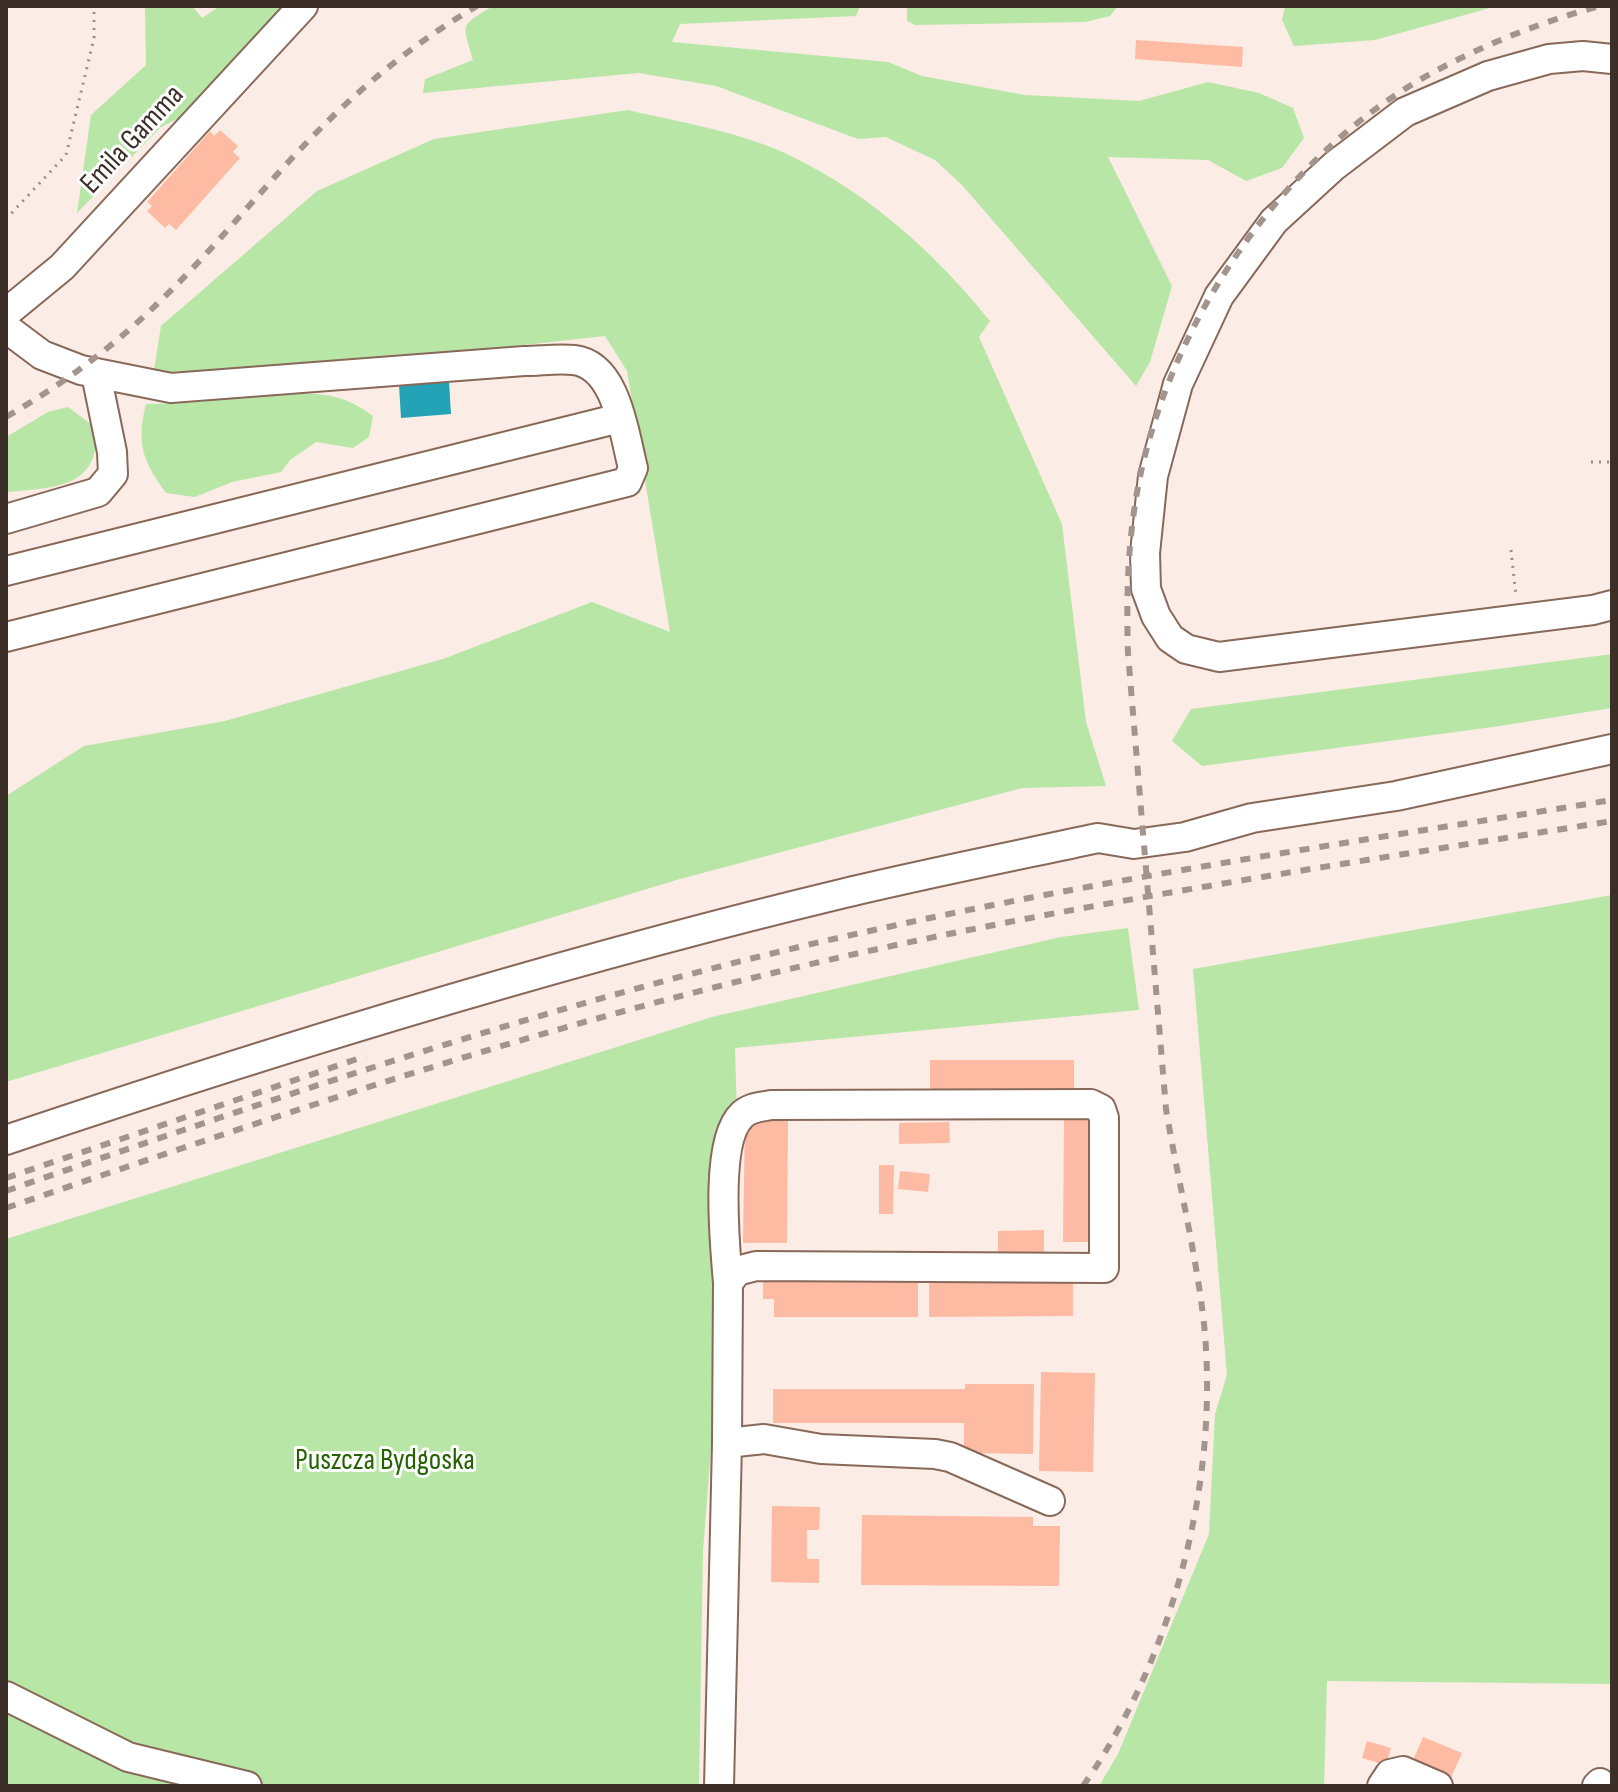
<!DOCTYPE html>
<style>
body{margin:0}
#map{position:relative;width:1618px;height:1792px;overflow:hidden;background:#fbece5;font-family:"Sofia Sans Condensed",sans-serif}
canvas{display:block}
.frame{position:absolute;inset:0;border:8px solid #3c2f28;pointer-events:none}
</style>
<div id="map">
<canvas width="1618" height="1792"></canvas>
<div class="frame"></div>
</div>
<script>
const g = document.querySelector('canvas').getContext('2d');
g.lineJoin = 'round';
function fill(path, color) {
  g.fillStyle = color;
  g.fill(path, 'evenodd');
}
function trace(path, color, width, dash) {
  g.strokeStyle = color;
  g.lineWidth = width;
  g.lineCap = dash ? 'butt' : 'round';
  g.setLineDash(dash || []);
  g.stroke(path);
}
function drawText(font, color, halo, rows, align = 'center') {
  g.font = font + ' "Sofia Sans Condensed",sans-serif';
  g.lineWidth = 6;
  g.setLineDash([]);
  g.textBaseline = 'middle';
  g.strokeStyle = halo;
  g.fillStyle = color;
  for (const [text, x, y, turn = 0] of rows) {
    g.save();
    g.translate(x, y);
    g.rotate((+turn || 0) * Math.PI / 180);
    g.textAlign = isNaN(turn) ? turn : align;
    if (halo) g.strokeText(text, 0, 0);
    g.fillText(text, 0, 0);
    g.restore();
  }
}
const green = new Path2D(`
 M145,6h47l10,12 18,-12h71l-88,100 -42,21 -84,86 14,-98 55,-50z
 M493,6h367l-4,10 -176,8 -8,18 216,20 34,14 103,19 114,6 69,-19 51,11 34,15 11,30 -22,30 -36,13 -38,-21 -100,-3 64,129 -22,76 -14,24 -174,-201 -27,-25 -49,-23 -28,2 -142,-53 -77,-13 -216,20 2,-14 48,-19c-10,-37 -15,-33 20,-54z
 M907,6h211l-8,10 -25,6 -170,3 -8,-4z
 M1285,6h212l-122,34 -81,6 -12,-26z
 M628,110c55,13 115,22 165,47 79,39 142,96 197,164l-11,16 83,187 24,198 20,64 -84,2 -342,91 -674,203v-286l78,-50 141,-25 218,-62 149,-57 78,30 -43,-261 -22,-35 -432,48 -19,-14 7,-44 156,-135 117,-52z
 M276,394c41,0 62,-4 97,22l-4,21 -16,11 -37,-6 -26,18 -9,12 -49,10 -37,15 -29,-4c-23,-32 -30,-49 -20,-89l40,-1z
 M68,407l28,21c5,60 -42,60 -90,64v-55l42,-25z
 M1612,654v54l-112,18 -298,40 -30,-25 19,-32z
 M1612,895v789l-285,-3 -3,105h-225l19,-32 91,-220 6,-120 12,-39 -34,-406z
 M1128,928l11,82 -404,38 2,67 -34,436 -4,235h-693v-547l706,-222 349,-80z`);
const water = new Path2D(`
 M449,381l2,33 -50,4 -2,-33z`);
const building = new Path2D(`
 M1136,40l107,7 -1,20 -107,-8z
 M220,130l18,16 -5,6 7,6 -64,72 -7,-6 -4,4 -18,-17 5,-5 -5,-4 63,-71 4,5z
 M930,1060h144v39h-144z
 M745,1117l43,1 -1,125h-44z
 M1064,1120h33l-1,122h-33z
 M949,1122l1,21 -51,1v-21z
 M879,1165h15l-1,49h-14z
 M900,1171l30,3 -2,18 -30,-3z
 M1044,1230v29l-46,1v-29z
 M918,1278v39h-144v-18h-11v-20z
 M929,1278h144v38l-144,1z
 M1041,1372l54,1 -2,99 -54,-1z
 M965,1384h69l-1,70 -69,-1v-30h-191v-34h192z
 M772,1506l48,1 -1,23h-12v29h12v24l-48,-1z
 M862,1515l171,2v9h27l-1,60 -198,-1z
 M1423,1737l39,16 -13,29 -38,-17z
 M1367,1741l24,7 -5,17 -24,-7z`);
const path = new Path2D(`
 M6,219l60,-64 28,-117v-32
 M1591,462h21
 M1511,550l5,46`);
const minor = new Path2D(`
 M1612,59l-29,-3 -34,3 -61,17 -83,36 -71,54 -60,55 -55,75 -41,88 -25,92 -8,77 1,36 10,27 14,22 16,11 33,8 374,-47 19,-5
 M6,313l56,-46 241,-261
 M6,328l36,27 39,15 90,18 353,-27c16,0 34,-3 50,-1 43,5 50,74 59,108l-6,14 -621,155
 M6,519l92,-27 15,-18 -1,-22 -16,-78
 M6,571l614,-153
 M6,1140c276,-93 556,-179 839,-247 84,-20 169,-37 253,-55l36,6 51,-7 67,-19 144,-22 216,-47
 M727,1443l37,-4 57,10 114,5 15,3 100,44
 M6,1696l122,61 119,29
 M719,1786l8,-343 1,-160 9,-12 19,-5 348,2v-150l-3,-9 -10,-5 -320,1c-10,2 -21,2 -29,10 -28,26 -17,131 -14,168
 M1382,1786l8,-12 13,-3 35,15
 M1597,1786l3,-3`);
const rail = new Path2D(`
 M6,417c55,-32 105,-68 151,-113 56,-53 104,-115 158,-170 48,-49 102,-93 162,-128
 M6,1178l360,-122
 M6,1191c286,-99 572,-197 868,-261 244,-54 492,-90 738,-130
 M6,1208c255,-87 509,-174 771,-236 275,-66 556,-106 835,-151
 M1083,1786c90,-128 137,-306 121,-462 -8,-72 -26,-143 -38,-215l-38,-456c-2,-61 0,-121 13,-181 35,-159 146,-320 291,-399 53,-29 109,-51 168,-67`);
const streetNames = [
 ["Emila Gamma",133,140,-47]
];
const parkNames = [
 ["Puszcza Bydgoska",385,1461]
];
fill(green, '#b7e6a6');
fill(water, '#24a3b6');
fill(building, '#febba3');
trace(minor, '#886959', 32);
trace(path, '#9c8e87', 3, [2, 6]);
trace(minor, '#fff', 28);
trace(rail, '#a3958e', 6, [10, 10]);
drawText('30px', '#3c2f28', '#fdfdfd', streetNames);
drawText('30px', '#256200', '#fdfdfd', parkNames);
</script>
